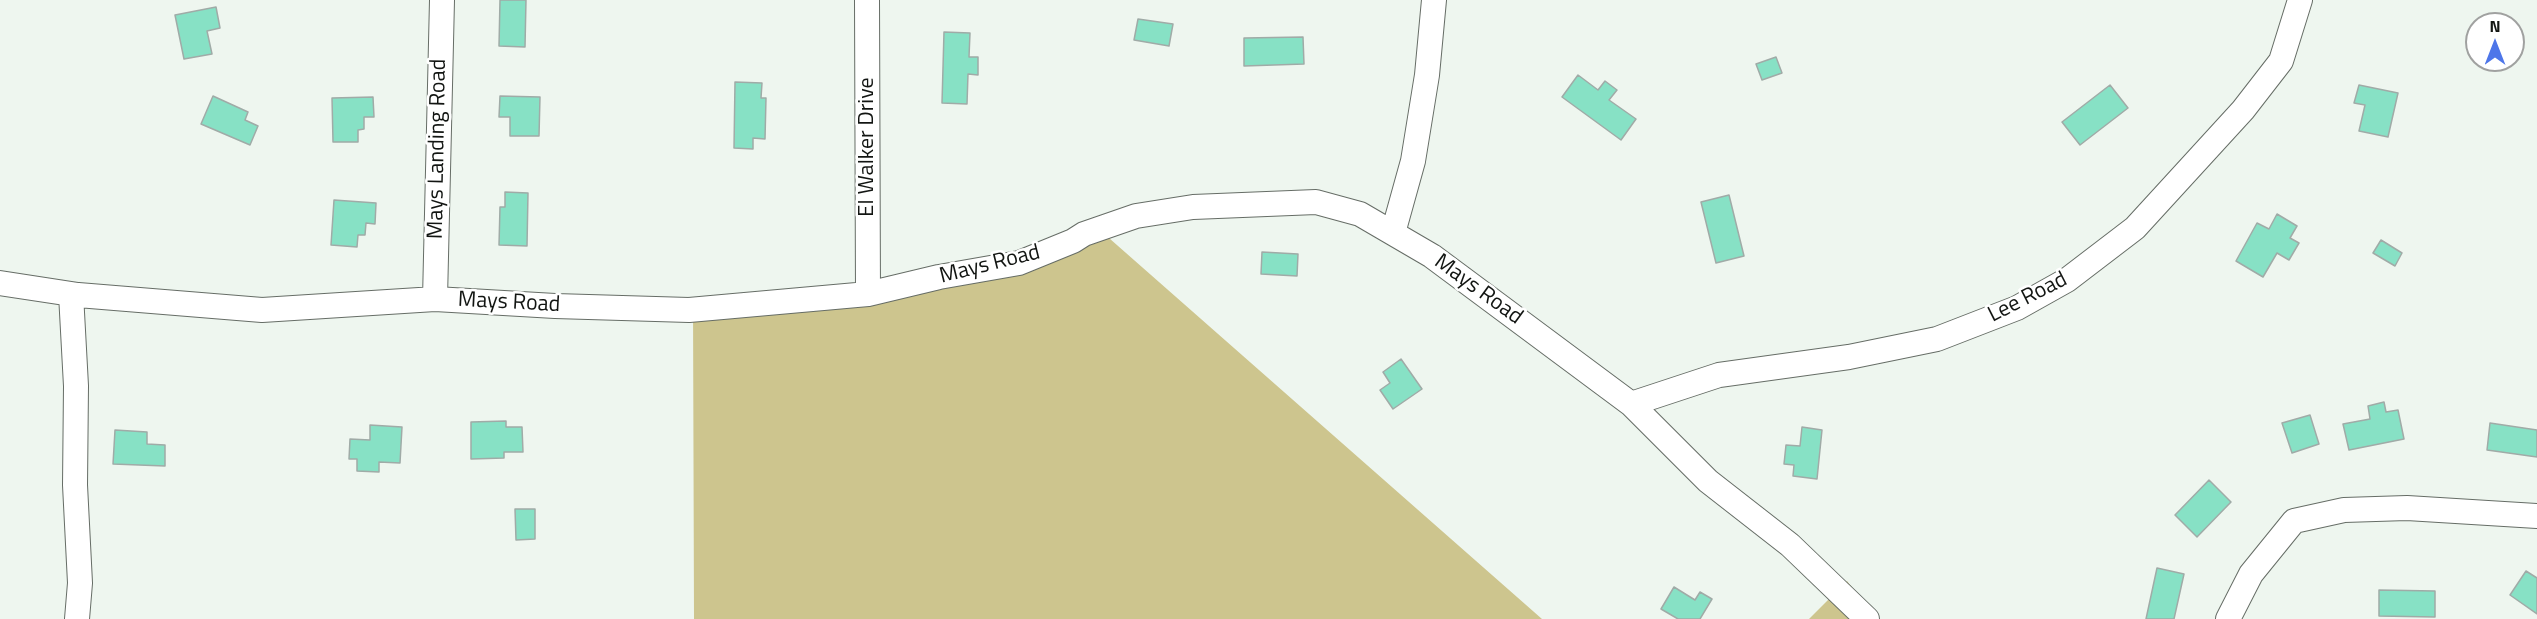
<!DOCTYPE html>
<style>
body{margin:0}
#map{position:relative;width:2537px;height:619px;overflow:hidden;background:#eef6ef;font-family:"Titillium Web",sans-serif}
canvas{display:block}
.north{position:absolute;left:2465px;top:12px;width:60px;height:60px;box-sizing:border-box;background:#fff;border:2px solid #a0a1a0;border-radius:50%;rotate:0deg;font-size:16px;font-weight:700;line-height:24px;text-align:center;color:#121512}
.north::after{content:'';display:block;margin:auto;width:21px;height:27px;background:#4e76e9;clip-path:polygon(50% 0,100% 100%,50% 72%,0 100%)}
</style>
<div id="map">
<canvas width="2537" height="619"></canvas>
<div class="north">N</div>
</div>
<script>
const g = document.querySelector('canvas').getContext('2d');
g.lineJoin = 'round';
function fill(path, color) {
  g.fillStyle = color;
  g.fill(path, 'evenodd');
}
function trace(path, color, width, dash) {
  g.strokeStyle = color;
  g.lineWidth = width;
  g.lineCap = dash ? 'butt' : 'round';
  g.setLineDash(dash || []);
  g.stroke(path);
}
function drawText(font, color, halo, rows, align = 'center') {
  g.font = font + ' "Titillium Web",sans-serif';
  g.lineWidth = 5;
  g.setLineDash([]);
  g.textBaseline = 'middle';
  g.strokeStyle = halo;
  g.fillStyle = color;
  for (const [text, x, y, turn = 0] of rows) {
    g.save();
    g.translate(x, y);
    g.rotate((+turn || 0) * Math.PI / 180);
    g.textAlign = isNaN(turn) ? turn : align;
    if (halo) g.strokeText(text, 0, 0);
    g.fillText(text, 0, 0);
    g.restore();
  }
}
const green = new Path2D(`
 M1101,231l441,388h-848l-1,-318 269,-24z
 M1847,581l30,38h-68z`);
const building = new Path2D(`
 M500,0h26l-1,47 -26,-1z
 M216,7l4,21 -13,3 5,23 -28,5 -9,-44z
 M1138,19l35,5 -4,22 -35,-6z
 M944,32l26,1 -1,24h9v18l-10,-1 -1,30 -25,-1z
 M1303,37l1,27 -60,2v-28z
 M1776,57l6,16 -20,7 -6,-16z
 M1578,75l20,15 7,-9 12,9 -8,10 27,19 -15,21 -59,-43z
 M735,82l27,1 -1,15h5l-1,41 -12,-1v11l-19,-1z
 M2110,85l18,23 -48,37 -18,-23z
 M2359,85l39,8 -10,44 -29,-6 6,-26 -11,-2z
 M213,96l35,16 -3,8 13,6 -8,19 -49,-21z
 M500,96l40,1 -1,39h-29v-19h-11z
 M373,97l1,20h-10v12l-6,1v12h-25l-1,-44z
 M505,192l23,1 -1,53 -28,-1 1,-38h5z
 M1729,195l15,61 -28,7 -15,-61z
 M334,200l42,3 -1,21 -9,-1 -1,12h-7l-1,12 -26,-2z
 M2277,214l20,12 -7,12 9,5 -10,17 -12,-7 -14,24 -27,-16 21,-38 12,6z
 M2381,240l21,13 -7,13 -22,-13z
 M1262,252l36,2 -1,22 -36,-2z
 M1401,359l21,30 -29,20 -13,-19 10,-7 -7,-11z
 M2384,402l2,10 12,-2 6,29 -55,11 -6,-26 27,-5 -2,-13z
 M2310,415l9,29 -27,9 -10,-30z
 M506,421v6h16l1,25h-19v6l-33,1v-37z
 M2490,423l47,7v27l-50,-7z
 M370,425l32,2 -2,36 -21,-1v10l-22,-1v-12h-8l1,-20 20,1z
 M1802,427l20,3 -5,49 -24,-3 1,-11 -10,-1 2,-19 14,1z
 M115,430l32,2v12l18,1v21l-52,-2z
 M2209,480l22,22 -34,35 -22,-22z
 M515,509h20v30l-19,1z
 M2157,568l27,6 -10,45h-28z
 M2526,571l11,7v36l-27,-19z
 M1674,587l21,13 5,-8 12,7 -12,20h-22l-17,-10z
 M2379,590l56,1v26l-56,-1z`);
const minor = new Path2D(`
 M867,0l1,294
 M1393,233l20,-72 14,-86 7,-75
 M0,283l78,12 184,15 173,-11 120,7 134,4 179,-16 71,-17 80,-14 54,-22 11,-7 52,-18 57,-9 123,-5 44,12 72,42 199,148 77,77 82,64 77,74
 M71,294l5,92 -1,99 5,98 -3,36
 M435,299l7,-299
 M1631,404l88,-29 130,-18 88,-18 80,-31 50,-28 68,-52 108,-118 38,-49 19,-61
 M2228,619l23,-45 43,-53 50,-11 63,-2 130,8`);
const streetNames = [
 ["El Walker Drive",868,147,-90],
 ["Mays Landing Road",438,149,-89],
 ["Mays Road",990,265,-14],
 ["Mays Road",1478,290,36],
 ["Lee Road",2028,298,-27],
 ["Mays Road",509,303,3]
];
fill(green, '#cdc58e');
fill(building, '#87e1c5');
trace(building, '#a0aba7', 1.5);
trace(minor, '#666d66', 26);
trace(minor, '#fff', 24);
drawText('22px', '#121512', '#fff', streetNames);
</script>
